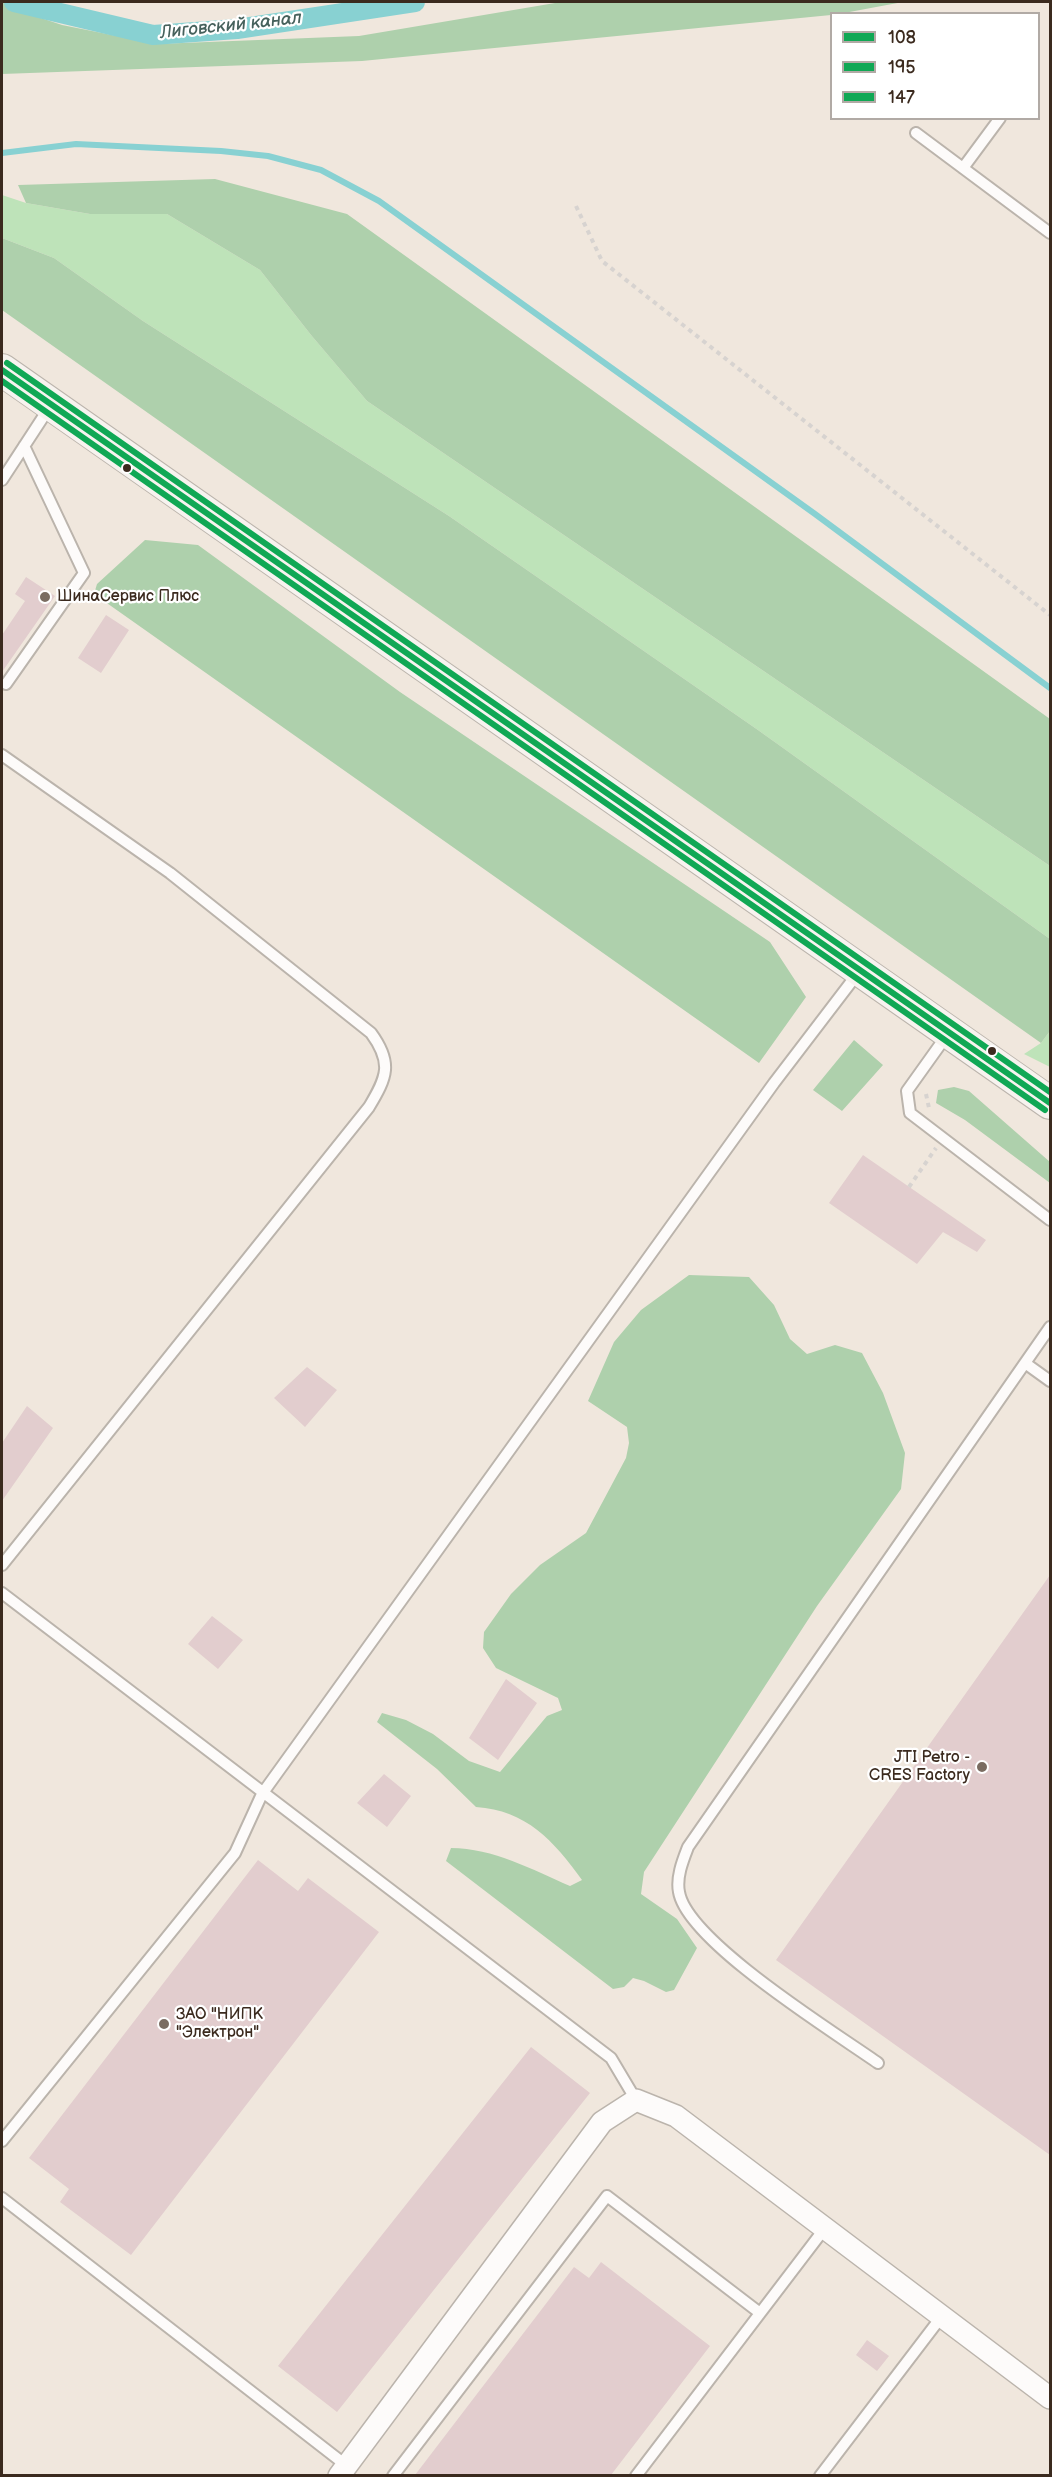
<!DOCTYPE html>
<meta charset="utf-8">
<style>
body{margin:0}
#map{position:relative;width:1052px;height:2477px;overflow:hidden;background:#f0e7dd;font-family:"Balsamiq Sans",sans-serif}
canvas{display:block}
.frame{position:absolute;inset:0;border:3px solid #3b2a1e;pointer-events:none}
.legend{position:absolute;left:830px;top:12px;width:210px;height:108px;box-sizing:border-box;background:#fff;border:2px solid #b1aaa5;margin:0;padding:8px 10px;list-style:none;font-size:18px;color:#3b2a1e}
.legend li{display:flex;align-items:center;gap:12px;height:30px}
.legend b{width:30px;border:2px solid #b1aaa5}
</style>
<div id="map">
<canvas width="1052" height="2477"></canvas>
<div class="frame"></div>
<ul class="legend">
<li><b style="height:8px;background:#10a855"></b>108</li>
<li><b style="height:8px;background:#10a855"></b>195</li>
<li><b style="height:8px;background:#10a855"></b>147</li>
</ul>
</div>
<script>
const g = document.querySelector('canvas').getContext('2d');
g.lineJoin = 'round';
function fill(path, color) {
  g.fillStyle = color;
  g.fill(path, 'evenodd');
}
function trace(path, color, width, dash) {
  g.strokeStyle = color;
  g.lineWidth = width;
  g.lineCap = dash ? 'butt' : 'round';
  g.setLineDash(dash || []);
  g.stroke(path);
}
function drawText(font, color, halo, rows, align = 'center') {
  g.font = font + ' "Balsamiq Sans",sans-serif';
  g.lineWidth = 4.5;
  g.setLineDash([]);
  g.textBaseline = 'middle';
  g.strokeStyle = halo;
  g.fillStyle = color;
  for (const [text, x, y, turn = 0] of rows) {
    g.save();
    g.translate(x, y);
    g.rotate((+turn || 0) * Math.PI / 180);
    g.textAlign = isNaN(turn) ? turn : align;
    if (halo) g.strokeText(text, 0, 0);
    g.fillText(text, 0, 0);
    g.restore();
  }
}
const green = new Path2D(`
 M2,195l24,8 64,11h77l93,56 51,65 56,66 683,465v73l-292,-209 -309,-214 -306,-195 -89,-63 -52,-20z
 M1050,1031v36l-26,-13 17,-11z`);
const forest = new Path2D(`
 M2,2l12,7 48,16 95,19 202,-8 202,-34h342l-59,11 -12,1 -1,1 -469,46 -360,13z
 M215,179l132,35 703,505v147l-683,-465 -56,-66 -51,-65 -93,-56h-77l-64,-11 -8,-18z
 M2,238l52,20 89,63 306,195 309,214 292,209v92l-9,12 -1039,-733z
 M145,540l53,5 202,147 370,250 36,55 -47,66 -665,-469 3,-10z
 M854,1040l29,25 -41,46 -29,-21z
 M954,1087l15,4 81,71v21l-85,-63 -29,-17 2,-13z
 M689,1275l60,2 25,28 16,34 17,15 28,-9 27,8 21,40 22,60 -4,36 -84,117 -173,266 -3,22 36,25 20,29 -23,42 -8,2 -22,-11 -11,-3 -9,9 -11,2 -167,-128 5,-13c42,0 82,22 119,38l12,-6c-28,-39 -56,-70 -106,-73l-39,-38 -60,-47 5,-9 24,7 27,14 36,27 31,11 47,-56 15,-6 -4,-12 -62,-30 -13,-20 1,-16 27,-38 29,-29 46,-32 40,-75 3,-15 -2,-16 -39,-26 26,-59 27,-32z`);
const stream = new Path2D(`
 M2,153l74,-9 145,7 47,5 53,14 58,31 436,313 235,174`);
const canal = new Path2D(`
 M14,2l139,33 84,-6 178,-27`);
const building = new Path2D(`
 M26,577l29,19 -53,76v-37l23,-34 -10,-7z
 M106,615l23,15 -28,43 -23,-15z
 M863,1155l123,85 -9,12 -34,-20 -26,32 -88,-61z
 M307,1367l30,23 -32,37 -31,-29z
 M27,1406l26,22 -51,73v-58z
 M1050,1575v580l-274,-195z
 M212,1616l31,24 -25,29 -30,-25z
 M506,1679l31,24 -39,57 -29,-22z
 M384,1774l27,22 -24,31 -30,-24z
 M258,1860l40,31 10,-13 71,54 -248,323 -71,-53 9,-13 -40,-31z
 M531,2047l59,46 -253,319 -59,-46z
 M601,2262l109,84 -99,129h-196l159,-208 15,11z
 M867,2340l22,16 -12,15 -21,-16z`);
const path = new Path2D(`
 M576,206l26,55 448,354
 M926,1094l3,14
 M909,1187l27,-39`);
const lane = new Path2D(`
 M916,133l134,100
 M963,168l37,-50
 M2,480l47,-72
 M6,684l78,-111 -60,-127
 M2,755l168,118 201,160c22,30 16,44 -2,74l-367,458
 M947,1035l-40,56 3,22 140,107
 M1025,1363l25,18
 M2,1593l609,465 25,42
 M878,2063c-44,-31 -191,-122 -199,-171 -3,-15 4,-32 9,-45l362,-520
 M2,2141l233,-288 27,-59 512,-711 84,-110
 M2,2198l345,268
 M393,2476l214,-280 153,117
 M636,2476l189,-248
 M820,2476l122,-160`);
const street = new Path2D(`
 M339,2476l263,-354 34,-22 40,16 374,282`);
const secondary = new Path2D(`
 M2,370l1048,733`);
const bus1 = new Path2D(`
 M2,370l1048,733`);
const bus2 = new Path2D(`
 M2,381l1043,729`);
const bus3 = new Path2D(`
 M7,363l1043,729`);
const markers = [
 [127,468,5,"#3b2a1e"],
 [45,597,6,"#7a6c61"],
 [992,1051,5,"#3b2a1e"],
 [982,1767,6,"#7a6c61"],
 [164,2024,6,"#7a6c61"]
];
const poiNames = [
 ["ШинаСервис Плюс",57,597],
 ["JTI Petro -",970,1758,"right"],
 ["CRES Factory",970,1776,"right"],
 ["ЗАО \"НИПК",176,2015],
 ["\"Электрон\"",176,2033]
];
const waterNames = [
 ["Лиговский канал",231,26,-6]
];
fill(green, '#bee3b9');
fill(forest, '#aed0ac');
trace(stream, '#88d1d2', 6);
trace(canal, '#88d1d2', 20);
fill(building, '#e2cdce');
trace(lane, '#bbb4ac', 14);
trace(street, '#bbb4ac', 24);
trace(secondary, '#bbb4ac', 34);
trace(path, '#d7d3d0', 4, [4.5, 4.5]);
trace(lane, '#fdfbfa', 10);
trace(street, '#fdfbfa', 21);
trace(secondary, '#f7f3ef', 32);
trace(bus1, '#10a855', 6);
trace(bus2, '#10a855', 6);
trace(bus3, '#10a855', 6);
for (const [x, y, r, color] of markers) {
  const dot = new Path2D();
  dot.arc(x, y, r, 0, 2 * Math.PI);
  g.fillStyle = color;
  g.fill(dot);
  trace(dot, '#fff', 2);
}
drawText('16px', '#3b2a1e', '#fff', poiNames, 'left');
drawText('italic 18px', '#46615c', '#fff', waterNames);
</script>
